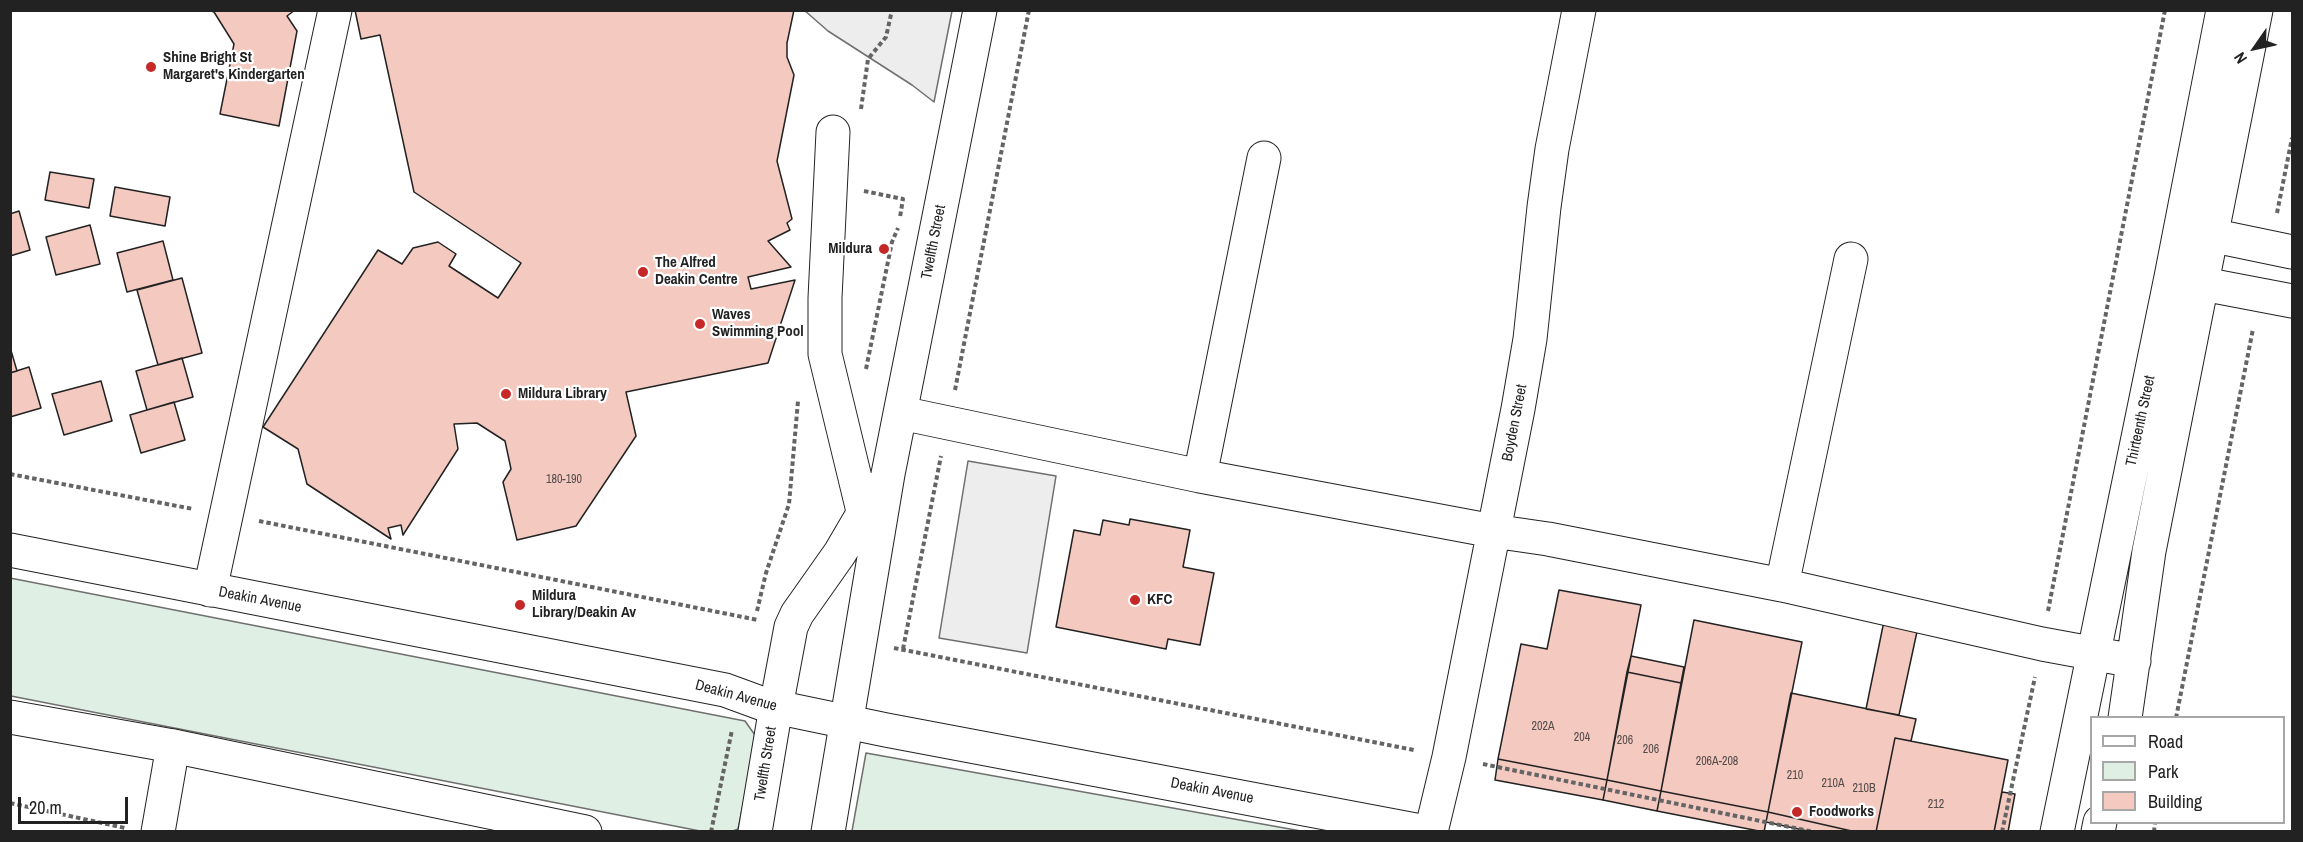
<!DOCTYPE html>
<style>
body{margin:0}
#map{position:relative;width:2303px;height:842px;overflow:hidden;background:#fff;font-family:"Archivo Narrow",sans-serif}
canvas{display:block}
.frame{position:absolute;inset:0;border:12px solid #222;pointer-events:none}
.legend{position:absolute;left:2090px;top:716px;width:195px;height:108px;box-sizing:border-box;background:#fff;border:2px solid #a7a7a7;margin:0;padding:8px 10px;list-style:none;font-size:18px;color:#222}
.legend li{display:flex;align-items:center;gap:12px;height:30px}
.legend b{width:30px;border:2px solid #a7a7a7}
.north{position:absolute;left:2225px;top:18px;width:60px;height:60px;-webkit-text-stroke:4px #fff;paint-order:stroke;rotate:236deg;font-size:16px;font-weight:700;line-height:24px;text-align:center;color:#222}
.north::after{content:'';display:block;margin:auto;width:21px;height:27px;background:#222;clip-path:polygon(50% 0,100% 100%,50% 72%,0 100%)}
.scale{position:absolute;left:18px;top:797px;width:110px;height:27px;box-sizing:border-box;border:3px solid #222;border-top:0;padding-left:8px;font-size:18px;line-height:21px;white-space:nowrap;color:#222;-webkit-text-stroke:4px #fff;paint-order:stroke}
</style>
<div id="map">
<canvas width="2303" height="842"></canvas>
<div class="frame"></div>
<ul class="legend">
<li><b style="height:8px;background:#fff"></b>Road</li>
<li><b style="height:16px;background:#e0efe3"></b>Park</li>
<li><b style="height:16px;background:#f3c9c0"></b>Building</li>
</ul>
<div class="north">N</div>
<div class="scale">20 m</div>
</div>
<script>
const g = document.querySelector('canvas').getContext('2d');
g.lineJoin = 'round';
function fill(path, color) {
  g.fillStyle = color;
  g.fill(path, 'evenodd');
}
function trace(path, color, width, dash) {
  g.strokeStyle = color;
  g.lineWidth = width;
  g.lineCap = dash ? 'butt' : 'round';
  g.setLineDash(dash || []);
  g.stroke(path);
}
function drawText(font, color, halo, rows, align = 'center') {
  g.font = font + ' "Archivo Narrow",sans-serif';
  g.lineWidth = 4.5;
  g.setLineDash([]);
  g.textBaseline = 'middle';
  g.strokeStyle = halo;
  g.fillStyle = color;
  for (const [text, x, y, turn = 0] of rows) {
    g.save();
    g.translate(x, y);
    g.rotate((+turn || 0) * Math.PI / 180);
    g.textAlign = isNaN(turn) ? turn : align;
    if (halo) g.strokeText(text, 0, 0);
    g.fillText(text, 0, 0);
    g.restore();
  }
}
const green = new Path2D(`
 M10,578l735,143 12,17 -19,91 -5,2h-33l-689,-135z
 M866,753l435,78h-449z`);
const parking = new Path2D(`
 M804,10l148,1 -18,91 -22,-17 -84,-54z
 M968,461l88,15 -29,177 -88,-15z`);
const building = new Path2D(`
 M208,10h87l-8,6 10,15 -18,95 -59,-12 14,-70 -20,-32z
 M355,10h439l-7,33v14l7,18 -17,86 15,58 -5,4 3,7 -22,11 23,26 -43,10 3,12 44,-9 -27,83 -142,29 10,44 -60,90 -59,14 -14,-58 8,-13 -6,-28 -28,-18 -23,1 4,25 -55,86 -2,-10 -13,3 3,11 -84,-55 -9,-35 -35,-22 115,-177 24,14 11,-16 25,-6 18,12 -7,12 49,32 23,-35 -107,-71 -34,-157 -19,4z
 M50,172l44,7 -5,29 -44,-8z
 M115,187l55,10 -5,29 -55,-10z
 M19,211l11,39 -20,6v-42z
 M90,225l10,39 -44,11 -10,-38z
 M163,241l10,39 -46,12 -10,-39z
 M182,278l20,75 -44,12 -21,-75z
 M10,347l7,24 -7,2z
 M182,358l11,39 -46,13 -11,-39z
 M29,367l12,41 -31,9v-44z
 M101,381l11,40 -48,14 -12,-41z
 M174,402l11,38 -44,13 -11,-38z
 M1130,519l60,11 -7,37 31,6 -14,72 -32,-6 -2,10 -110,-22 18,-97 26,5 3,-15 26,5z
 M1559,590l82,15 -34,175 -109,-21 23,-115 26,5z
 M1694,620l108,22 -34,170 -107,-21z
 M1884,621l34,6 -19,88 -33,-6z
 M1631,656l53,11 -3,16 -54,-11z
 M1627,672l54,11 -20,108 -54,-11z
 M1791,693l125,26 -5,22 -16,-3 -19,94h-20l-88,-20z
 M1895,738l113,22 -14,72h-118z
 M1498,759l109,21 -4,20 -108,-20z
 M1607,780l54,11 -4,20 -54,-11z
 M1661,791l107,21 -4,20 -107,-21z
 M2002,792l13,2 -7,38h-14z
 M1768,812l88,20h-44l-46,-10z`);
const path = new Path2D(`
 M861,109l7,-50 18,-22 6,-27
 M864,191l39,8 -3,18
 M2277,213l15,-75
 M866,369l26,-127 6,-14
 M955,390l74,-380
 M10,474l183,35
 M259,521l499,99
 M757,611l9,-38 23,-69 9,-103
 M2048,611l117,-601
 M894,648l520,102
 M903,649l38,-193
 M2176,718l77,-389
 M1483,764l331,68
 M10,803l115,25
 M711,832l21,-102
 M2002,832l33,-155
 M2154,832l1,-10`);
const minor = new Path2D(`
 M833,132l-8,166v56l38,157
 M2191,231l101,21
 M2182,280l110,21
 M901,413l299,63 293,55 55,8 234,46 260,59 92,17
 M1200,476l64,-318
 M1782,585l69,-326
 M210,590l125,-580
 M2125,718l24,-167 107,-541
 M158,832l15,-86
 M755,832l21,-125 15,-80 6,-13 43,-61 38,-65
 M828,832l60,-358 92,-464
 M1431,832l18,-75 69,-348 12,-70 14,-132 8,-58 27,-139
 M2057,832l114,-555 52,-267
 M2098,832l2,-10`);
const highway = new Path2D(`
 M10,550l715,140 41,15 120,25 540,102
 M10,717l163,29 412,86`);
const markers = [
 [151,67,6,"#c62828"],
 [884,249,6,"#c62828"],
 [643,272,6,"#c62828"],
 [700,324,6,"#c62828"],
 [506,394,6,"#c62828"],
 [1135,600,6,"#c62828"],
 [520,605,6,"#c62828"],
 [1797,812,6,"#c62828"]
];
const numberNames = [
 ["180-190",564,480],
 ["202A",1543,727],
 ["204",1582,738],
 ["206",1625,741],
 ["206",1651,750],
 ["206A-208",1717,762],
 ["210",1795,776],
 ["210A",1833,784],
 ["210B",1864,789],
 ["212",1936,805]
];
const poiNames = [
 ["Shine Bright St",163,58],
 ["Margaret's Kindergarten",163,75],
 ["Mildura",872,249,"right"],
 ["The Alfred",655,263],
 ["Deakin Centre",655,280],
 ["Waves",712,315],
 ["Swimming Pool",712,332],
 ["Mildura Library",518,394],
 ["Mildura",532,596],
 ["Library/Deakin Av",532,613],
 ["KFC",1147,600],
 ["Foodworks",1809,812]
];
const streetNames = [
 ["Twelfth Street",934,242,-79],
 ["Thirteenth Street",2141,421,-78],
 ["Boyden Street",1515,423,-79],
 ["Deakin Avenue",260,600,11],
 ["Deakin Avenue",736,696,15],
 ["Twelfth Street",766,764,-81],
 ["Deakin Avenue",1212,791,11]
];
fill(green, '#e0efe3');
trace(green, '#6f6f6f', 1.5);
fill(parking, '#ededed');
trace(parking, '#6f6f6f', 1.5);
fill(building, '#f3c9c0');
trace(building, '#222', 1.5);
trace(minor, '#222', 35);
trace(highway, '#222', 35);
trace(path, '#646464', 4, [4.5, 3]);
trace(minor, '#fff', 33);
trace(highway, '#fff', 33);
for (const [x, y, r, color] of markers) {
  const dot = new Path2D();
  dot.arc(x, y, r, 0, 2 * Math.PI);
  g.fillStyle = color;
  g.fill(dot);
  trace(dot, '#fff', 2);
}
drawText('12px', '#564c4a', null, numberNames);
drawText('bold 15px', '#222', '#fff', poiNames, 'left');
drawText('15px', '#222', '#fff', streetNames);
</script>
